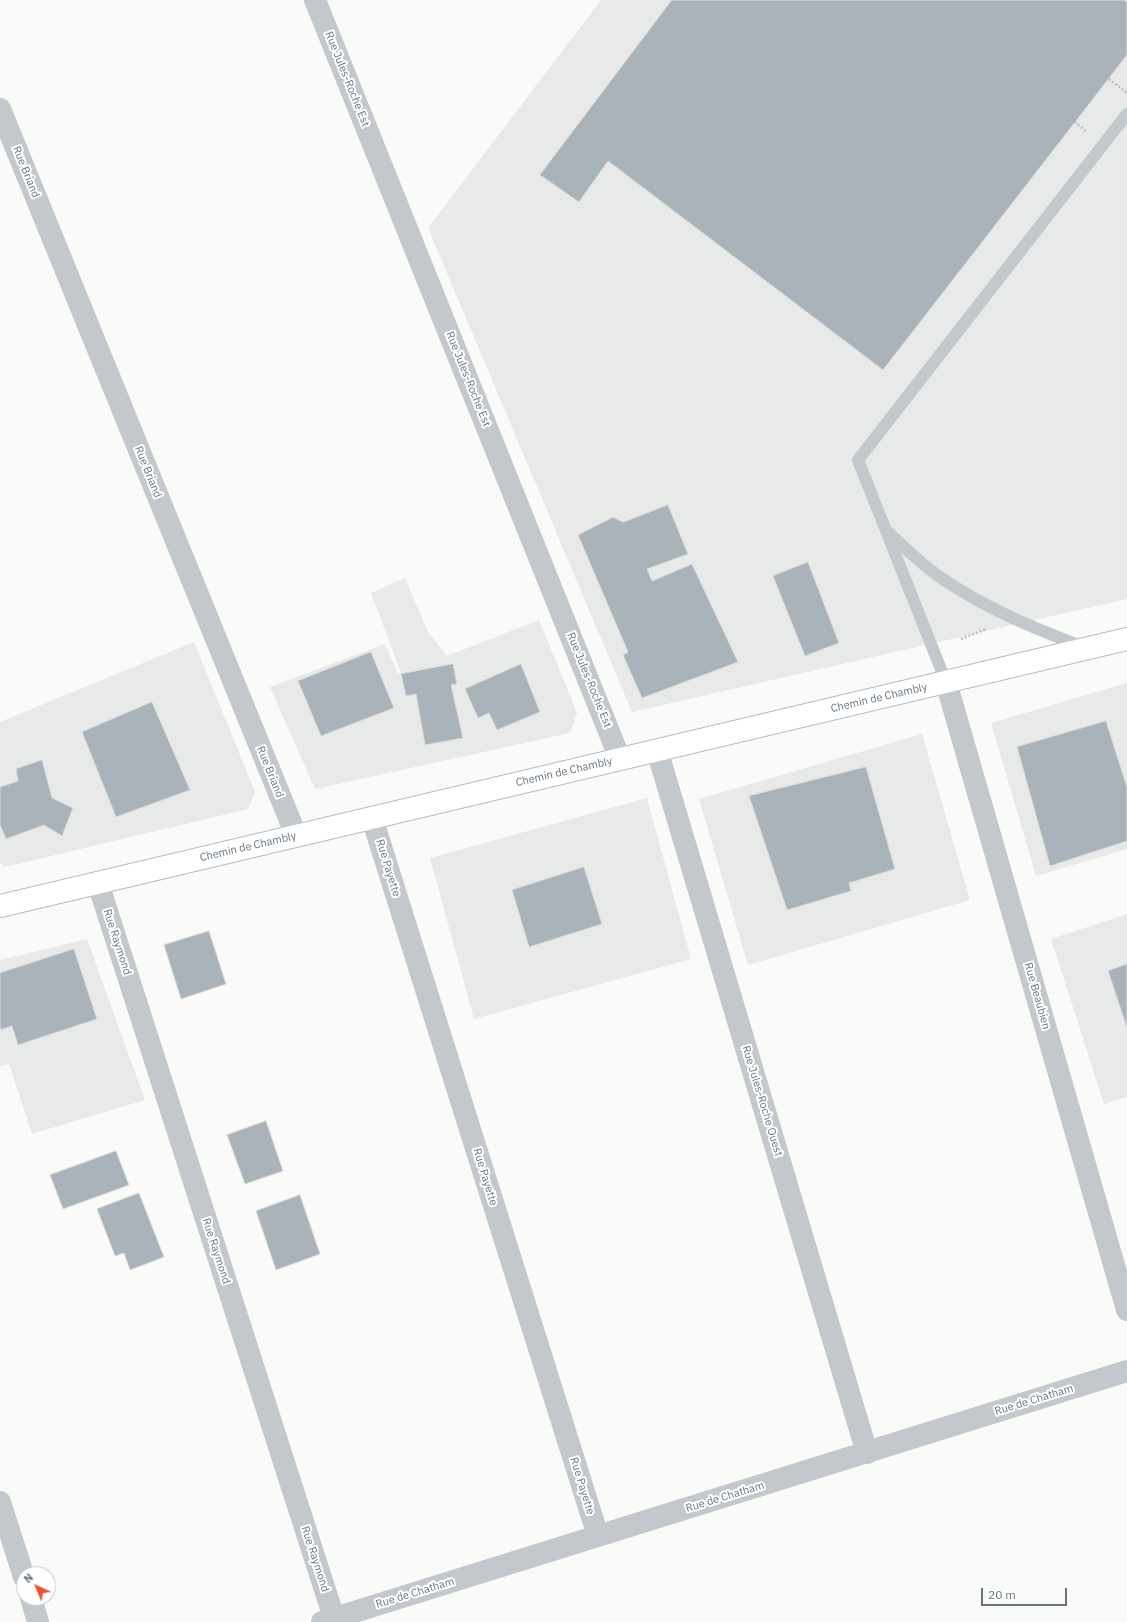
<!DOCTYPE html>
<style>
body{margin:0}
#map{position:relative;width:1127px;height:1622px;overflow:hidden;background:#fafaf8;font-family:"IBM Plex Sans",sans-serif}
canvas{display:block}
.north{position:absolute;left:16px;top:1566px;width:40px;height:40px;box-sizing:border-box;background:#fff;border:1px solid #c1c8cd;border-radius:50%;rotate:316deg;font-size:11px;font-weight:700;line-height:16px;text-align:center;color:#657683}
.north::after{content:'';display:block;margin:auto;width:14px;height:18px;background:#e4572e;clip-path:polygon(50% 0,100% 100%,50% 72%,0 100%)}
.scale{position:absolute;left:981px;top:1588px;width:86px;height:18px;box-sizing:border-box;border:2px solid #657683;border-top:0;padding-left:5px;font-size:12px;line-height:14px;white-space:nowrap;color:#657683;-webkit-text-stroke:3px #fff;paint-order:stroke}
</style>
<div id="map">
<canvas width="1127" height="1622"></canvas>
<div class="north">N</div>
<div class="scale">20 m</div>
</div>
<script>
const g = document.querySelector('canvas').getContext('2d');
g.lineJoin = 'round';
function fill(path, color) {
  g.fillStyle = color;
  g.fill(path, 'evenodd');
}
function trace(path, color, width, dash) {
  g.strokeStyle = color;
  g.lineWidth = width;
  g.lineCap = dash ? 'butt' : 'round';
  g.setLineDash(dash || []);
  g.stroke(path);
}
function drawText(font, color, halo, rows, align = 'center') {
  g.font = font + ' "IBM Plex Sans",sans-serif';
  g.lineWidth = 4;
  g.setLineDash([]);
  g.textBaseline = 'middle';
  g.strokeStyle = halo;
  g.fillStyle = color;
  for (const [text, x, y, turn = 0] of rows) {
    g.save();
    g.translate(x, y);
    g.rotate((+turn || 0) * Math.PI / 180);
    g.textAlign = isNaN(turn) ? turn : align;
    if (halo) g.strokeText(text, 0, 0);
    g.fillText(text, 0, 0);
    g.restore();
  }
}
const built = new Path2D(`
 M601,0h526v599l-495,113 -204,-484z
 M405,578l23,54 19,24 92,-36 38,93 -7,20 -255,56 -45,-102 115,-43 13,30 3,-1 -30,-80z
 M194,642l61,150 -7,17 -243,58 -5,-4v-141z
 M1127,683v166l-91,27 -45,-153z
 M922,734l48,166 -222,65 -49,-166z
 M647,798l44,161 -217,60 -44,-161z
 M1127,914v183l-23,7 -53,-165z
 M87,939l58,161 -113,34 -23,-70 -9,2v-106z`);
const building = new Path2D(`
 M672,0h452l3,2v53l-244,315 -275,-209 -29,41 -39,-27z
 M668,505l20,49 -41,15 5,12 40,-17 46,98 -96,36 -19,-43 5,-3 -50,-117 35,-18 10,5z
 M808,562l31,81 -34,13 -32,-80z
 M371,652l23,56 -73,28 -23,-55z
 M453,664l4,20 -6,1 12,53 -38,7 -9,-51 -10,2 -5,-22z
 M521,664l19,48 -43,18 -8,-17 -11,5 -13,-29z
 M152,702l38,88 -74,27 -34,-85z
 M1106,721l21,66v54l-77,25 -33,-119z
 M42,760l10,38 21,10 -11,28 -18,-11 -38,14 -6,-14v-38l18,-6 -2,-12z
 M866,767l29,102 -46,14 2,8 -64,19 -38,-114z
 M584,867l18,57 -73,23 -17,-57z
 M209,931l17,53 -45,15 -17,-54z
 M74,949l23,70 -79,26 -6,-19 -11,4 -1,-4v-53z
 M1127,964v64l-19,-57z
 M266,1121l17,50 -38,13 -18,-49z
 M116,1151l13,34 -66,24 -13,-34z
 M139,1193l25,64 -34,13 -6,-17 -9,3 -18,-47z
 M300,1195l20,59 -44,16 -20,-59z`);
const path = new Path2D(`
 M1109,79l18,14
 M1075,122l12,10
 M961,639l25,-10`);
const lane = new Path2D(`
 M889,533c16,15 33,32 51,44 44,31 94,51 143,70
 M946,682l-88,-222 269,-346`);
const street = new Path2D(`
 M315,0l305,759
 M0,109l296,726
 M946,682l181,628
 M657,750l210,703
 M372,818l226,718
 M98,883l236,735
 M0,1502l24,75
 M31,1598l7,24
 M322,1622l805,-251`);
const secondary = new Path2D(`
 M0,906l1127,-267`);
const streetNames = [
 ["Rue Jules-Roche Est",347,79,68],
 ["Rue Briand",26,172,68],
 ["Rue Jules-Roche Est",468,379,68],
 ["Rue Briand",148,472,68],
 ["Rue Jules-Roche Est",589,680,68],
 ["Chemin de Chambly",879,698,-13],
 ["Rue Briand",270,772,68],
 ["Chemin de Chambly",564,772,-13],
 ["Chemin de Chambly",248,847,-13],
 ["Rue Payette",388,868,73],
 ["Rue Raymond",117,942,72],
 ["Rue Beaubien",1037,996,74],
 ["Rue Jules-Roche Ouest",762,1101,73],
 ["Rue Payette",485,1177,73],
 ["Rue Raymond",216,1251,72],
 ["Rue de Chatham",1034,1400,-17],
 ["Rue Payette",582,1486,73],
 ["Rue de Chatham",725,1497,-17],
 ["Rue Raymond",315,1559,72],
 ["Rue de Chatham",415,1593,-17]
];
fill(built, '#e8e9e9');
fill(building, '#aab3b9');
trace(building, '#dcdcda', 1);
trace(secondary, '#b3babf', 24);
trace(path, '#bbbfc2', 2.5, [2, 2]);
trace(lane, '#c3c8cc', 12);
trace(street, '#c3c8cc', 22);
trace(secondary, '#fff', 22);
drawText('11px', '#657683', '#fff', streetNames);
</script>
